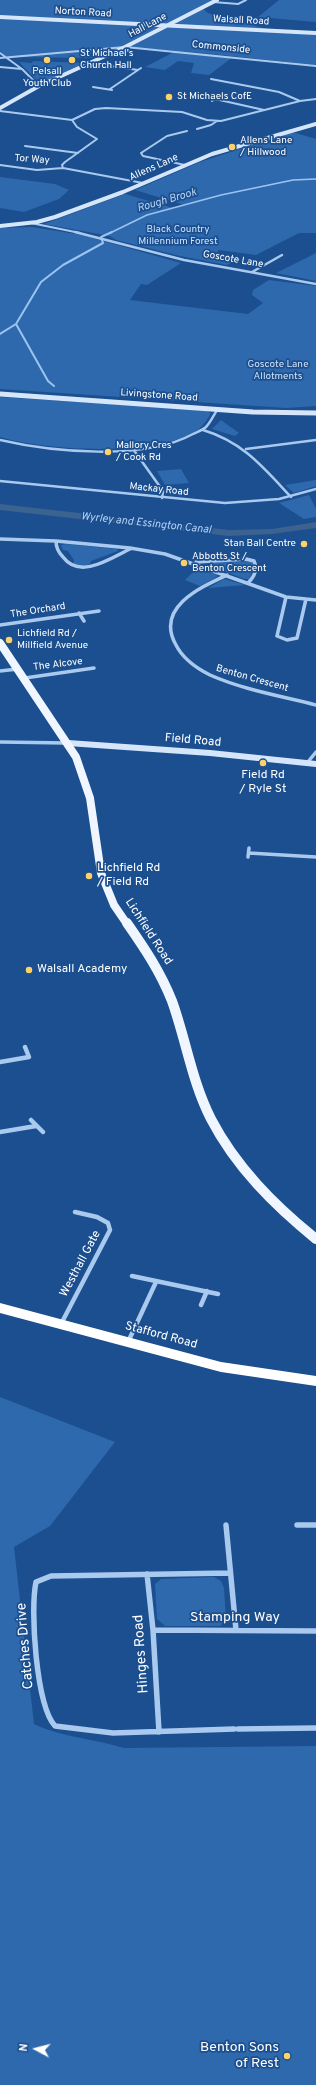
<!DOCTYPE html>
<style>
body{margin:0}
#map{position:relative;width:316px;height:2085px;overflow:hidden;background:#1b4f8f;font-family:Overpass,sans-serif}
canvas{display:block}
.north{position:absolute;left:16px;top:2029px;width:40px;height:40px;-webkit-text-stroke:3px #1b4f8f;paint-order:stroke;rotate:277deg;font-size:11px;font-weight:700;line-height:16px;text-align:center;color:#fff}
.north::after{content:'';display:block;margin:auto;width:14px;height:18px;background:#fff;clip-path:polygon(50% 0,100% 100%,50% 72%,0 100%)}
</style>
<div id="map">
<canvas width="316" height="2085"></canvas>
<div class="north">N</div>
</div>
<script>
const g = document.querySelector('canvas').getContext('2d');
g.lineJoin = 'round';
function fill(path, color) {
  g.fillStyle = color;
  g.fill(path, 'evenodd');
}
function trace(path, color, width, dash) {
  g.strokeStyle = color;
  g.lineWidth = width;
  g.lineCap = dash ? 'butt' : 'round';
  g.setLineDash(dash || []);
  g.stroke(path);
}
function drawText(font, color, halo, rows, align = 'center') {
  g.font = font + ' Overpass,sans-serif';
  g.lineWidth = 3.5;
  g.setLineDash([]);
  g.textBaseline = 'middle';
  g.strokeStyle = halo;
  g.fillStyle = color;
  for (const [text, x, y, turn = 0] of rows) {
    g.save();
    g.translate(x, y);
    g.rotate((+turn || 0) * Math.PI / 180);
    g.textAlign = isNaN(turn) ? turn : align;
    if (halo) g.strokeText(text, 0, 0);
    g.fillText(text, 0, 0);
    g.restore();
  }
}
const green = new Path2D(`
 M0,0h215l-13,8 6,5 59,16 49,4v32l-133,-14 50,6 -24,18 -18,-2 3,-10 -16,-2 -13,9 -20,-3 31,-16 -51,-4 -27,11 -92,-1 -6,-6z
 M279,0h37v22l-58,-5z
 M33,61l51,2 -39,18 -9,-1 -17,-18 13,1z
 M292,132l24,7v94h-17l-43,22 -38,-5 -1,4 10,1 9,5 -9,5 -47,-9 -64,-16 -6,-4 -66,-12 81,-30 48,14 11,-3 -49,-15 65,-28z
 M0,177l55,7 14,6 -10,9 -35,13 -24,-4z
 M32,227l50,8 99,28 -34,22 -6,-1 -11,16 118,14 15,-11 -11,-8 1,-5 16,-10 47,6v120l-30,2 -286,-19v-161z
 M316,253v28l-40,-8z
 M0,397l206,13 4,3v2c-4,7 -10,14 -17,18 -42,23 -147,18 -193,4z
 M221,420l18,13 -4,3 -23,-7z
 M181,469l8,14 -24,2 -8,-14z
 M316,480v6l-22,7 -9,-8z
 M309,495l7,14v8l-12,2 -25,-16z
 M66,544l51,5 1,2 -27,10 -1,3 -7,2 -10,-2 1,-4 -6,-9 -5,-1 -2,-5z
 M246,560l7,2v7l-4,10h-5l-35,-14 1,-2z
 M201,568l16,7v2l-17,9 -15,-6 8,-8z
 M224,579l21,6 -37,3z
 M0,1397l115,45 -65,84 -36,21 20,177c27,13 61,15 90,24l192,-2v339h-316z
 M214,1577l7,4 3,7 2,32 -6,6h-55l-8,-7 -2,-35 6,-5z`);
const streamFar1 = new Path2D(`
 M110,233l37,-18 74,-20 72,-15 23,-1`);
const stream = new Path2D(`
 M16,324l32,57 6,5
 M0,334l16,-10 25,-42 22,-17 40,-22 -2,-6 11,-5`);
const canal = new Path2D(`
 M0,504l229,26 43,-1 44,-7v6l-44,6 -43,2 -229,-26z`);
const streetFar4 = new Path2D(`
 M213,2l25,2 8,-4
 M0,53l22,16 17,17
 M0,58l125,-11 191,19
 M89,63l49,7
 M0,67l22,2
 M211,79l68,13 21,9
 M93,87l19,3
 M110,89l31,-21
 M215,99l49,11
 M212,101l7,-4
 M0,111l72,9
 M72,120l23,-11 11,-1 76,4 25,8 14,1 79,-20 16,-2
 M72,120l5,7 20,12 -32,23 -3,3 1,3 80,15
 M197,129l14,-4 6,-4
 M25,146l53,7
 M0,165l37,5 26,-2
 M185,165l-42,-9 -2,-3 26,-17 20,-5
 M31,223l49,10`);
const streetFar3 = new Path2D(`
 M75,232l109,28 132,24
 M252,272l30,-17
 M203,430c40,12 60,37 88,67
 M0,440c52,12 144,21 193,-6 4,-2 10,-4 13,-7 5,-5 8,-13 12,-18
 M133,449l30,42 -1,7
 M246,449l70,-9
 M0,481l225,22 54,-4 37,-10`);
const streetFar2 = new Path2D(`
 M0,539l56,2 74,7 35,6 121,43 30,3
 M56,541c0,7 2,11 7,16 17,23 48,1 67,-8
 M196,562l50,-3 8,2c4,8 0,16 -6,22
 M227,575c-28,13 -72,33 -51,70 7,14 20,23 34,30 34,15 71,21 106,30
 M286,597l-9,39 10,4 10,-2 9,-39
 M79,613l5,8
 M0,625l99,-14
 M0,671l18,-2
 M25,678l69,-10
 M0,742l66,1
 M307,763l9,-11
 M249,853l67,4
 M248,857l1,-9`);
const streetFar1 = new Path2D(`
 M0,1062l29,-5 -4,-10
 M31,1120l12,12
 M0,1132l36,-6
 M132,1276l86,18
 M201,1305l6,-14
 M61,1324l49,-94 -2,-7 -11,-6 -22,-5
 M128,1342l28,-60`);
const street = new Path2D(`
 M226,1525l10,105
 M297,1525h19
 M230,1573l-179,3 -15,6c-6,27 0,123 19,144l58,7 121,-4
 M147,1574l6,56 6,102
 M153,1630l163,1
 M238,1729l78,-1`);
const secondaryFar2 = new Path2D(`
 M0,17l316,16
 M0,108l39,-22 86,-39 92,-47
 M0,226l37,-4 18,-5 68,-25 89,-38 104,-30`);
const secondaryFar1 = new Path2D(`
 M0,394l253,18 63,1`);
const secondary = new Path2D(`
 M68,743l142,10 106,11`);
const primaryFar1 = new Path2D(`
 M0,643l76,114 14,41 11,75 13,32 13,19`);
const primary = new Path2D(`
 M127,923c18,26 33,48 45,78 14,39 20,81 39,118 25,48 63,86 105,120`);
const highway = new Path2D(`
 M0,1303l221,59 95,14v10l-95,-14 -221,-59z`);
const markers = [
 [47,60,4,"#ffd166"],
 [72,60,4,"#ffd166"],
 [169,97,4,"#ffd166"],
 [232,147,4,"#ffd166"],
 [108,452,4,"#ffd166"],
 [304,544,4,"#ffd166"],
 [184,563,4,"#ffd166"],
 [9,640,4,"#ffd166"],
 [263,763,4,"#ffd166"],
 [89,876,4,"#ffd166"],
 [29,970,4,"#ffd166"],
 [287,2056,4,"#ffd166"]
];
const farStreetnames = [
 ["Norton Road",83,13,3],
 ["Walsall Road",241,21,3],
 ["Hall Lane",148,26,-28],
 ["Commonside",221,48,6],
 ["Tor Way",32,160,4],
 ["Allens Lane",154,168,-24],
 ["Goscote Lane",233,260,10],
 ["Livingstone Road",159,396,4],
 ["Mackay Road",159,490,6],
 ["The Orchard",38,611,-9],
 ["The Alcove",58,665,-7],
 ["Benton Crescent",252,679,16]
];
const farPoinames = [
 ["St Michael's",80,54],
 ["Church Hall",80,66],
 ["Pelsall",47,72,"center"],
 ["Youth Club",47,84,"center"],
 ["St Michaels CofE",177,97],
 ["Allens Lane",240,141],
 ["/ Hillwood",240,153],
 ["Mallory Cres",116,446],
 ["/ Cook Rd",116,458],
 ["Stan Ball Centre",296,544,"right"],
 ["Abbotts St /",192,557],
 ["Benton Crescent",192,569],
 ["Lichfield Rd /",17,634],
 ["Millfield Avenue",17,646]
];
const farParknames = [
 ["Black Country",178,230],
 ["Millennium Forest",178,242],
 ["Goscote Lane",278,365],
 ["Allotments",278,377]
];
const farWaternames = [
 ["Rough Brook",167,201,-16],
 ["Wyrley and Essington Canal",146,524,6]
];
const streetNames = [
 ["Field Road",193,741,5],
 ["Lichfield Road",148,932,57],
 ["Westhall Gate",81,1264,-62],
 ["Stafford Road",161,1336,15]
];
const poiNames = [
 ["Field Rd",263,776,"center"],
 ["/ Ryle St",263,790,"center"],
 ["Lichfield Rd",97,869],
 ["/ Field Rd",97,883],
 ["Walsall Academy",37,970]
];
const nearStreetnames = [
 ["Stamping Way",235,1618],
 ["Catches Drive",26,1646,-95],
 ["Hinges Road",142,1654,-94]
];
const nearPoinames = [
 ["Benton Sons",279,2048],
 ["of Rest",279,2064]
];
fill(green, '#2e69ad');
trace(streamFar1, '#9cc4f0', 1.5);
trace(stream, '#9cc4f0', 2);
fill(canal, '#3c6290');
trace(streetFar4, '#a9c9ee', 2);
trace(streetFar3, '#a9c9ee', 2.5);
trace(streetFar2, '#a9c9ee', 3.5);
trace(streetFar1, '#a9c9ee', 4.5);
trace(street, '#a9c9ee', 5.5);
trace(secondaryFar2, '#d6e6fa', 4);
trace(secondaryFar1, '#d6e6fa', 5);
trace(secondary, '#d6e6fa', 6);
trace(primaryFar1, '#f0f6ff', 8);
trace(primary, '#f0f6ff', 10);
fill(highway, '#fff');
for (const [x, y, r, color] of markers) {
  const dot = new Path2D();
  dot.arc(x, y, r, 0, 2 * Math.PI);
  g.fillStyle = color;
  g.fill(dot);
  trace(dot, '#1b4f8f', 1.5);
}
drawText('10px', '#fff', '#1b4f8f', farStreetnames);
drawText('10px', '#fff', '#1b4f8f', farPoinames, 'left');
drawText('10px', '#cfe3fa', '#1b4f8f', farParknames);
drawText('italic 11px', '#b5d3f5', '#1b4f8f', farWaternames);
drawText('12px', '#fff', '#1b4f8f', streetNames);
drawText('12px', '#fff', '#1b4f8f', poiNames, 'left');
drawText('14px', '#fff', '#1b4f8f', nearStreetnames);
drawText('14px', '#fff', '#1b4f8f', nearPoinames, 'right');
</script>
